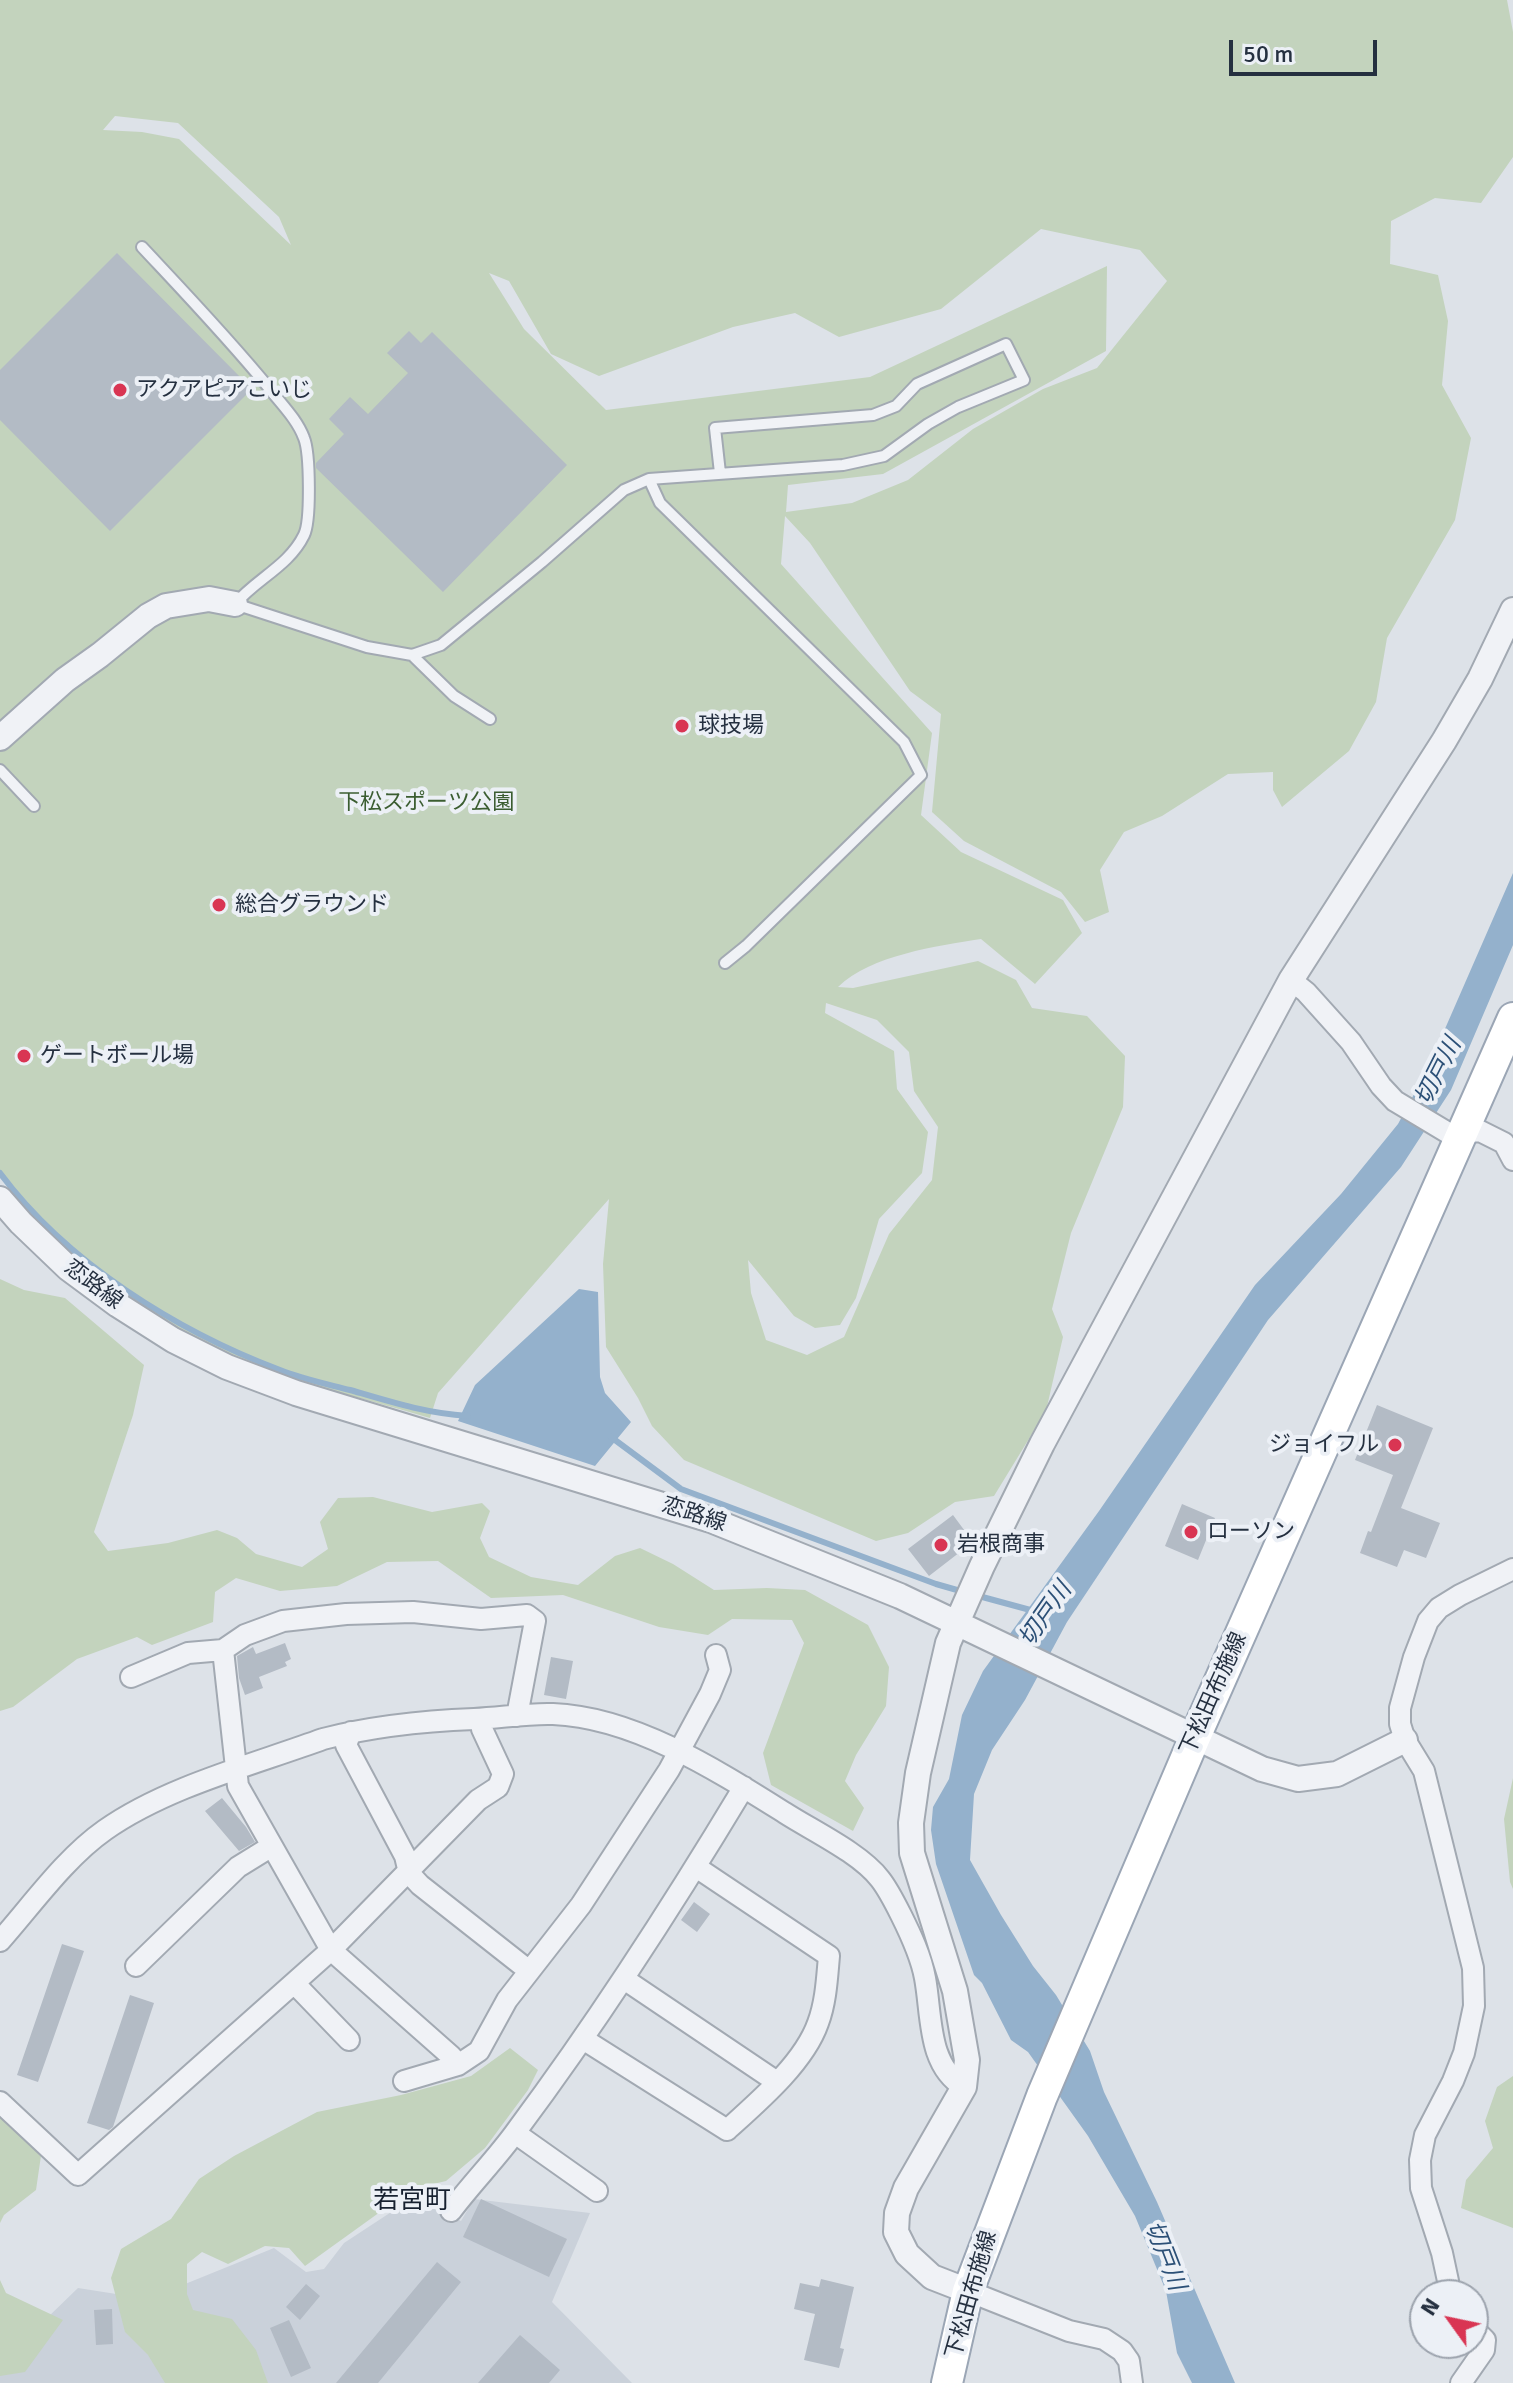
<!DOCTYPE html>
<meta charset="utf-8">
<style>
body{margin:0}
#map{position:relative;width:1513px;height:2383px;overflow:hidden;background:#dde2e8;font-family:Signika,sans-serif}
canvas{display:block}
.north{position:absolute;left:1409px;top:2279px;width:80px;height:80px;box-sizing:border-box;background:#ecf0f6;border:2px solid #9ca3ad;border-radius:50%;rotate:303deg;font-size:22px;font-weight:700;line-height:32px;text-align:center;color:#253040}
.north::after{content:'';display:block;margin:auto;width:28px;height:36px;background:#d93553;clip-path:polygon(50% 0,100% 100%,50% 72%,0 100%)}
.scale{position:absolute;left:1229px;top:40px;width:148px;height:36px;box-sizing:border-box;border:4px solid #253040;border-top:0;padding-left:10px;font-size:24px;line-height:28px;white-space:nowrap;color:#253040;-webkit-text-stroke:6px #ecf0f6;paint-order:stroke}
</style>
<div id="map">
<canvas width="1513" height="2383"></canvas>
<div class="north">N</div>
<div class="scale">50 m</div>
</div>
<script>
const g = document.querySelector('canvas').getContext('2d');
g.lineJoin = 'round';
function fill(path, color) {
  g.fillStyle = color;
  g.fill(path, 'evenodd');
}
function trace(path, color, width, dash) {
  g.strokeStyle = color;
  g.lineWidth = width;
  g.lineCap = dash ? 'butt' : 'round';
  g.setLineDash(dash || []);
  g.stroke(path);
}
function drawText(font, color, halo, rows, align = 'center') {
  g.font = font + ' Signika,"Noto Sans JP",sans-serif';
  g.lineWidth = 8;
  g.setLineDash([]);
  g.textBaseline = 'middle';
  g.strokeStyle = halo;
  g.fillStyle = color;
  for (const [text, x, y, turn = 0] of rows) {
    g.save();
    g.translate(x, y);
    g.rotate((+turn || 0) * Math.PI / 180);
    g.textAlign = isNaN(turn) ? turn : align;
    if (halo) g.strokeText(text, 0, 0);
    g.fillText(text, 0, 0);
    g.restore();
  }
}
const built = new Path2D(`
 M474,2199l116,14 -38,89 80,81h-632v-29l15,-5 63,-61 70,11 126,-51 32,24 18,-3 20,-26 64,-42 26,6 27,14z`);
const green = new Path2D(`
 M0,0h1507l6,32v125l-32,46 -46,-5 -44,23 -1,43 48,11 10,46 -6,64 29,53 -16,82 -68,118 -11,64 -27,49 -67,56 -9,-17v-18l-45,2 -66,42 -38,16 -24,38 9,42 -24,10 -24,-30 -97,-51 -32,-29 9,-98 -31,-23 -100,-148 -25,-27 -4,48 151,169 -11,82 40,37 102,48 19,33 -47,51 -54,-45c-44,7 -110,16 -143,48l15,1 125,-27 38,19 16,28 55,8 38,40 -2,51 -52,126 -19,76 11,28 -17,74 -52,85 -39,6 -47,31 -32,8 -192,-81 -32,-34 -14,-28 -32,-51 -3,-83 6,-65 -171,194 -8,25c-77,-23 -160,-41 -232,-79 -75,-39 -142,-98 -198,-162zM115,116l63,7 101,94 12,28 -112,-106 -37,-7 -39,-2zM1041,229l99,21 27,31 -70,87 -54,21 -70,40 -65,51 -56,23 -66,9 2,-27 95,-11 223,-123 1,-85 -237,111 -264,33 -82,-81 -35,-56 20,8 42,73 48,22 134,-49 62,-14 44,24 102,-28zM826,1003l51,17 32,32 5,39 24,36 -6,53 -43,54 -45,103 -37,18 -41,-15 -15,-47 -3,-33 46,56 21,12 25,-3 16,-27 23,-79 43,-46 6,-41 -31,-43 -3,-38 -69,-38z
 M0,1279l24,11 41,8 79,67 -11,50 -39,117 14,19 60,-8 49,-13 20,8 19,16 46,13 26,-18 -8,-27 18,-24 35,-1 59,15 50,-9 8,8 -10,27 9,19 42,20 47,8 37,-29 25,-8 33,16 41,26 53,-2 38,2 63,35 21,42 -3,39 -30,49 -11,26 19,27 -11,23 -82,-46 -8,-32 41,-110 -12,-23 -60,-1 -24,16 -49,-8 -96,-32 -72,3 -53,-37 -51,1 -50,24 -57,5 -44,-13 -21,14 -2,30 -61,23 -15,-8 -60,22 -64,48 -13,4z
 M1513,1778v111l-3,-7 -6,-63z
 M510,2048l28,22 -10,20 -43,58 -39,33 -34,8 -107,77 -16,-18 -24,-2 -37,18 -26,-12 -15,12v30l6,16 39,9 24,31 12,33h-103l-17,-28 -23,-23 -14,-54 10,-29 50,-30 28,-40 35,-23 83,-44 84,-17 70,-19z
 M1513,2076v152l-52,-20 5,-28 27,-32 -8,-27 12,-34z
 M0,2113l43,29 -7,48 -32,25 -4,8z
 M0,2280l6,13 57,27 -38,52 -25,4z`);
const water = new Path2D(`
 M1513,873v72l-62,145 -50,77 -133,153 -201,302 -42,78 -33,50 -18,44 -4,66 31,55 32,51 23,29 34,56 14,41 53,110 78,181h-43l-15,-30 -11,-62 -31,-75 -47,-80 -60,-84 -17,-12 -29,-57 -8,-8 -38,-111 -5,-34 2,-23 16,-28 13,-64 21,-44 116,-160 156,-226 86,-91 57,-70 29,-54z
 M579,1289l19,3 2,85 5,16 26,29 -36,44 -137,-45 17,-36z`);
const stream = new Path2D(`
 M0,1173c67,90 177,158 280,197 22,9 47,14 70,20 41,12 75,23 118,26
 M611,1437l70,52 255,95 28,8
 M975,1595l59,16`);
const building = new Path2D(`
 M117,253l135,136 -142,142 -110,-111v-50z
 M409,331l12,12 11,-11 135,133 -124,127 -127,-124v-5l28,-29 -15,-15 21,-22 18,17 40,-41 -21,-20z
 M1377,1405l56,23 -32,80 39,15 -14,35 -22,-8 -7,17 -37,-14 8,-22 3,1 22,-57 -38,-15z
 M1182,1504l33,14 -17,42 -33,-14z
 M953,1515l20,27 -44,34 -21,-27z
 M285,1643l6,16 -6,3 2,4 -28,11 4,11 -18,7 -6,-17 -2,-22 16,-9 3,7z
 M551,1657l22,4 -7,38 -22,-4z
 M222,1798l24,29 9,15 -16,9 -34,-40z
 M694,1902l16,12 -13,18 -16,-12z
 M62,1944l22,7 -46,131 -21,-7z
 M130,1995l24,8 -41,124 -4,3 -22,-7z
 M481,2199l86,40 -18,38 -86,-40z
 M437,2262l24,20 -83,101h-42z
 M821,2279l33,8 -14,61 4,1 -5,19 -35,-8 11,-46 -21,-5 6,-26 19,4z
 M306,2284l14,12 -20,24 -14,-13z
 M112,2309l1,35 -17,1 -2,-35z
 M289,2320l22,48 -20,9 -21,-49z
 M520,2335l40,35 -11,13h-71z`);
const service = new Path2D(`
 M142,247c43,46 87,92 127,141 12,16 28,31 35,50 6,15 7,83 0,97 -15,31 -48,44 -69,69l132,43 45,8 29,-10 101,-83 82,-72 25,-11 194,-14 41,-9 44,-32 30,-17 66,-27 -18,-36 -89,40 -21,22 -23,9 -158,13 5,45
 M649,479l11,24 244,239 17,33 -175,171 -21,17
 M412,655l42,41 36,23
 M0,770l34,36`);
const minor = new Path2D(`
 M1291,980l15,12 45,50 30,44 14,15 55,33 30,-3 24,12 9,17
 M223,1650l15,136 93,164 120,106 7,9
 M131,1677l57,-24 35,-3 22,-15 38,-14 63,-7 67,-2 68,7 46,-4 8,6 -18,95
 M351,1732l-5,13 59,111 4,17 11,12 108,85
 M0,1941c32,-36 65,-83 105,-111 61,-43 147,-65 218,-91 50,-13 100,-18 151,-20 26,-1 53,-6 79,-5 81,3 165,57 232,99 28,18 75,40 95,66 8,10 15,24 21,36 10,20 20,41 24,63 7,37 2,87 39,109
 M136,1966l102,-99 34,-21
 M624,1979l153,103
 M295,1984l54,56
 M583,2039l144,91c31,-28 77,-67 91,-107 8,-21 9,-45 11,-67l-133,-89
 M404,2081l54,-16 21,-14 28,-51 74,-95 88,-135 41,-76 10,-24 -4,-15
 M0,2102l78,73 253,-225 147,-150 20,-13 5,-13 -21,-45 -1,-10
 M515,2133l82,58
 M451,2211c21,-28 46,-53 66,-81 82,-110 156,-225 227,-343
 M968,2291l101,40 35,8 18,12 7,10 3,22
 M1451,2295l-9,-42 -21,-65 -1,-28 5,-25 28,-54 11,-28 10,-47 -1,-38 -49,-197 -19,-31 -5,-16v-16l14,-51 14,-36 11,-13 21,-13 53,-26
 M1461,2383l23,-33 1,-10 -12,-12`);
const tertiary = new Path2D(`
 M0,738l65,-58 35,-25 48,-39 18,-10 43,-7 26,5
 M0,1199l21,24 47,45 50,37 55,35 54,27 69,26 415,127 189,76 362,173 36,10 39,-5 68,-34
 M968,2291l-36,-14 -25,-23 -11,-22 1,-19 9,-25 58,-101 3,-27 -12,-69 -43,-138 -1,-30 7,-50 30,-130 34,-77 60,-122 249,-464 153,-239 36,-62 33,-69`);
const primary = new Path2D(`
 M947,2383l21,-92 74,-195 153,-359 318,-719`);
const markers = [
 [120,390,8,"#d93553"],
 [682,726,8,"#d93553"],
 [219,905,8,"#d93553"],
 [24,1056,8,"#d93553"],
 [1395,1445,8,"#d93553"],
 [1191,1532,8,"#d93553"],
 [941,1545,8,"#d93553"]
];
const poiNames = [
 ["アクアピアこいじ",136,390],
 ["球技場",698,726],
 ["総合グラウンド",235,905],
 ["ゲートボール場",40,1056],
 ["ジョイフル",1379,1445,"right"],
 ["ローソン",1207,1532],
 ["岩根商事",957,1545]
];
const parkNames = [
 ["下松スポーツ公園",426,803]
];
const streetNames = [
 ["恋路線",93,1285,37],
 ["恋路線",694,1515,18],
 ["下松田布施線",1214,1694,-66],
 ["下松田布施線",972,2295,-74]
];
const waterNames = [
 ["切戸川",1439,1072,-63],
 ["切戸川",1046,1615,-55],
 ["切戸川",1164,2256,69]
];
const quarterNames = [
 ["若宮町",412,2201]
];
fill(built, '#cad1da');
fill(green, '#c3d3bd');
fill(water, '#94b1cc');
trace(stream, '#94b1cc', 6);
fill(building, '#b3bbc5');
trace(service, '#a2a9b2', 14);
trace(minor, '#a2a9b2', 24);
trace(tertiary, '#a2a9b2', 28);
trace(primary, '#9ba6b5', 34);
trace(service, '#f0f2f6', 10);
trace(minor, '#f0f2f6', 20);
trace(tertiary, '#f0f2f6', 24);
trace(primary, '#fff', 30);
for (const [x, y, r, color] of markers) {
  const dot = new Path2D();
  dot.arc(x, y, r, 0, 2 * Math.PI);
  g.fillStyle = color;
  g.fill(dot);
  trace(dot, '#ecf0f6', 3);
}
drawText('22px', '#253040', '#ecf0f6', poiNames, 'left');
drawText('22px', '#3b5d31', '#ecf0f6', parkNames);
drawText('22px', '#253040', '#ecf0f6', streetNames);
drawText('italic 24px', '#2c5077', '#ecf0f6', waterNames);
drawText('26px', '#172130', '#ecf0f6', quarterNames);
</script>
